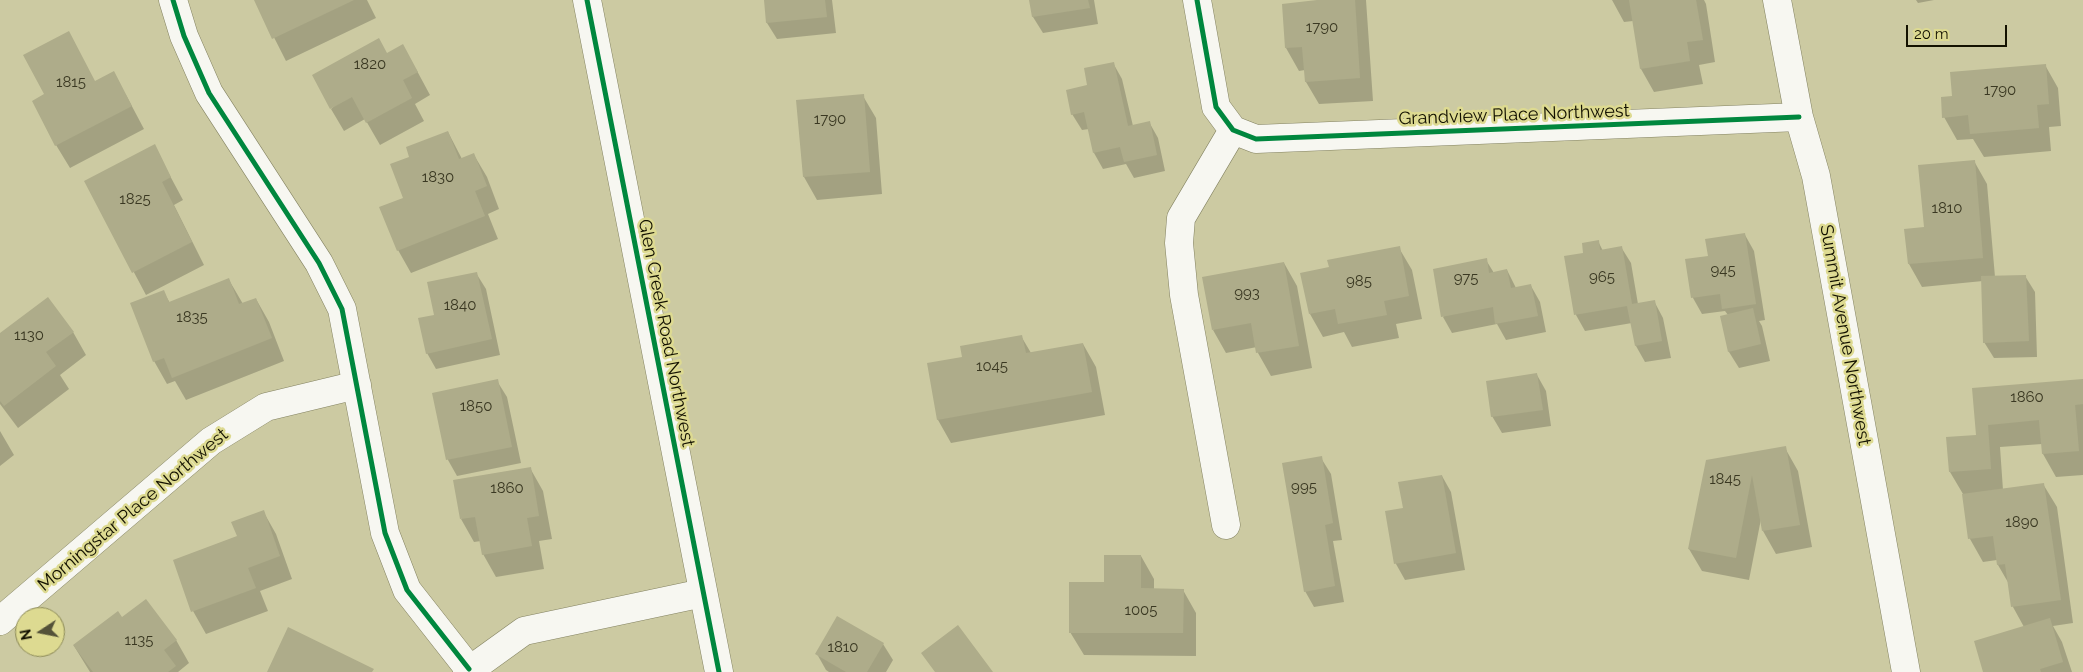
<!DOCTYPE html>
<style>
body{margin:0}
#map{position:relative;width:2083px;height:672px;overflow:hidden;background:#cccaa2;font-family:Raleway,sans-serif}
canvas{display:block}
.north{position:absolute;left:15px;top:607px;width:50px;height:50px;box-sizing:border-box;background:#ddda91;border:1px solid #8c8a57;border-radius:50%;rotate:259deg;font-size:14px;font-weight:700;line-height:20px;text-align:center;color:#131100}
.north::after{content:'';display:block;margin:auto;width:18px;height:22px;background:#545239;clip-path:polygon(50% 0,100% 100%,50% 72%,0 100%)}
.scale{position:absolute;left:1906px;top:25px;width:101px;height:22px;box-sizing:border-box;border:2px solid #131100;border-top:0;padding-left:6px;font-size:15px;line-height:18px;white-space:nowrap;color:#131100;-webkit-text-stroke:4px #ddda91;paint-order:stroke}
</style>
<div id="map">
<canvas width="2083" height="672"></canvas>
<div class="north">N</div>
<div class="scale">20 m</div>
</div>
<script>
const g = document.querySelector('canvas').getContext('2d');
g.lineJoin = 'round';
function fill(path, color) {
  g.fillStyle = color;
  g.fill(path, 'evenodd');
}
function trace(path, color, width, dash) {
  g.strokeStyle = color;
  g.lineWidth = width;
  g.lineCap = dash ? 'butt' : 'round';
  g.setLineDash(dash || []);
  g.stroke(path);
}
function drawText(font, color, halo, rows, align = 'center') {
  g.font = font + ' Raleway,sans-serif';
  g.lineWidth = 5;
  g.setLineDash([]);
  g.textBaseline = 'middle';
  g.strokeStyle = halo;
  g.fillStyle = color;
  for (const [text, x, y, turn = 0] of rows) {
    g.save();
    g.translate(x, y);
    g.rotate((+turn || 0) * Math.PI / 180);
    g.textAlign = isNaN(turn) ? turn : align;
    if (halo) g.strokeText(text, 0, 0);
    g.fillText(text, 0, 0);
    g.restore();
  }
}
const shadow = new Path2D(`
 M255,0h112l9,18 -90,43z
 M765,0h67l4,33 -59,6 -10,-16z
 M1030,0h64l4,24 -55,9 -10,-16z
 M1318,0h48l7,101 -54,3 -13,-22 -1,-12 -6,1 -13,-23z
 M1612,0h92l2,4 9,58 -16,3 4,19 -49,8 -13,-23 -8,-48 -9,1z
 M1916,0h18l-16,3z
 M387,55l29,14 14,26 -15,9 9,17 -44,24 -15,-26 -21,12 -13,-22z
 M1113,63l9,16 11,47 16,-4 9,16 7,33 -31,7 -8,-14 -23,5 -9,-16 -5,-24 -7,1 -10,-16z
 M2045,65l13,23 3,38 -12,1 2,24 -67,6 -11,-18 -16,1 -13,-23 10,-19z
 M95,82l31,13 18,34 -74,39 -14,-23z
 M863,96l13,22 6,76 -65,6 -13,-23 -7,-76z
 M448,132l14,27 12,-4 13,22 12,32 -11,5 10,25 -87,34 -13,-23 13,-92z
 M154,146l29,54 -9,5 30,60 -58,30 -60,-113z
 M1974,161l13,23 8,93 30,-1 10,16 2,65 -43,1 -10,-16 -1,-61 -61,6 -13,-23 16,-35z
 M1745,235l9,16 11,69 -6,1 3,5 8,35 -31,7 -10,-16 -1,-37 -3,-4 -23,3 -9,-16 -6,-38 22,-3z
 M1598,241l5,10 18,-4 10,16 7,41 16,-3 9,17 8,40 -26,4 -9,-16 -4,-23 -47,8 -9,-16 8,-61z
 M1399,248l13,22 10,49 -26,5 3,14 -47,9 -8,-15 -21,5 -13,-23 20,-46z
 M1486,260l8,13 13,-3 9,18 15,-2 9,16 6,30 -40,8 -9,-16 -45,9 -9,-16z
 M1284,263l13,23 15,82 -41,8 -13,-23 -1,-6 -31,6 -13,-23z
 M476,273l10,16 14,66 -64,14 -9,-16 9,-37z
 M229,280l14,24 13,-5 13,23 15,39 -98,39 -11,-19 -8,3 -13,-23 9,-70 7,12z
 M73,332l13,23 -26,20 9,14 -51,39 -18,-24v-70z
 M1021,336l10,17 52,-9 13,23 9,48 -154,28 -13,-23 -10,-56 35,-6z
 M1537,375l9,16 5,35 -49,7 -10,-17z
 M2083,380v95l-27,2 -13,-23 -1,-10 -42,3 3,43 40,-6 14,23 16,116 -20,3 9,16 10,30h-88l40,-45 -11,-20 -4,-23 -11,-19 -1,-5 -14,2 -13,-23 -7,-45 -13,-22 27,-36 -4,-47z
 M497,381l10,16 14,66 -64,13 -9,-16 -14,-66z
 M0,431l14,24 -14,11z
 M1785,448l13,23 14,76 -36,7 -13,-23 -2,-12 -12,61 -47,-9 -13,-22 18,-88z
 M1321,458l10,16 11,66 -9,1 11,61 -30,5 -9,-16z
 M530,468l13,23 9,48 -13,2 5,28 -48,8 -13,-23 -2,-13 -7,1 -13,-23z
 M1442,476l9,16 14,78 -60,10 -9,-16 -9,-52 17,-3z
 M263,511l13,23 16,45 -32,12 8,20 -62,23 -13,-23 45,-74z
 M1141,556l13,23v11h29l13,23v43l-112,-1 -14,-23z
 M122,619l54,21 13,23 -11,9h-88l-16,-26z
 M883,644l10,16 -7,12h-57l-3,-2 -9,-16z`);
const building = new Path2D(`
 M254,0h100l-82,39z
 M764,0h61l2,17 -61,6z
 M1029,0h59l2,8 -58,9z
 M1317,0h38l5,78 -55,4 -3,-35 -17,1 -3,-44z
 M1629,0h67l7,40 -16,2 3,19 -50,8z
 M69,31l26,50 19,-10 18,35 -77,40 -23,-45 12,-7 -21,-39z
 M379,38l8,15 16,-9 15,28 -15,8 9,18 -46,25 -14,-26 -22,12 -18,-34z
 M1114,62l14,64 22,-5 7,34 -33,7 -4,-15 -27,6 -9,-41 -13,3 -5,-25 21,-5 -3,-17z
 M2046,64l3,40 -12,1 2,23 -69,6 -2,-19 -26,3 -1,-21 11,-1 -2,-24z
 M864,94l6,78 -67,5 -7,-77z
 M448,131l11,28 15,-6 13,33 -12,5 10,25 -88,35 -18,-44 24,-9 -13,-34 19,-7 -3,-10z
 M155,144l16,33 -9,5 30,60 -60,31 -48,-92z
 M1975,160l8,98 -75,6 -4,-35 20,-2 -6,-62z
 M1745,233l11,71 -34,5 -2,-15 -29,4 -6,-39 23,-3 -3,-17z
 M1599,240l1,10 22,-4 10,58 23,-4 7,41 -27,5 -8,-40 -53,9 -10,-59 19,-3 -1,-10z
 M1400,246l9,50 -25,5 3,14 -49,9 -3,-15 -26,5 -9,-41 29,-6 -2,-7z
 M1487,258l2,15 18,-4 4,19 20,-4 7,32 -43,8 -2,-17 -52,10 -8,-48z
 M1284,262l15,84 -43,7 -5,-30 -39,7 -10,-53z
 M477,272l15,67 -66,15 -8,-36 16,-3 -7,-33z
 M2026,275l3,66 -46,2 -2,-67z
 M229,278l10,26 17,-6 16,40 -100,40 -8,-20 -11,4 -23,-59 34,-13 5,12z
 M48,297l26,35 -28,20 10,14 -52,40 -4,-5v-68z
 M1753,308l8,36 -33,8 -8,-36z
 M1022,335l4,18 57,-10 9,49 -155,28 -10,-57 35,-6 -2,-11z
 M1537,373l6,37 -52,7 -5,-36z
 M498,379l14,68 -66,13 -14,-67z
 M2083,379v25l-8,1 4,46 -37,3 -3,-34 -51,5 3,44 -42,3 -3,-35 30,-2 -4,-47z
 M1786,446l14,79 -38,6 -10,-56 -16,83 -48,-9 18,-89z
 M1322,456l11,67 -8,2 10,61 -31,6 -22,-129z
 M531,467l8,49 -12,2 5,28 -50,9 -7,-38 -15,2 -7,-39z
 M1442,475l14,78 -62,11 -9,-53 18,-3 -5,-26z
 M2044,483l17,117 -50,7 -6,-43 -8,1 -4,-29 -25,3 -6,-45z
 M264,510l16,46 -32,12 8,20 -65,24 -18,-52 64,-24 -6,-14z
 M1104,555h37v33l43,1 -1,44h-114v-51h35z
 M146,599l31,41 -13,10 12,16 -8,6h-75l-20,-27 45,-34 4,6z
 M837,616l47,27 -17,29h-21l-31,-18z
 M2050,618l13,44 -23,7 1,3h-58l-9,-31z
 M958,625l35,47h-58l-14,-19z
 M288,627l86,42 -2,3h-105z`);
const minor = new Path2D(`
 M173,0l11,36 25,57 110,170 23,46 43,224 22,57 62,79
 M1197,0l19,107 17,23
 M1777,0l22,117 17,59 90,496
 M1233,130l23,9 543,-22
 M1226,525l-42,-230 -5,-52 2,-25 52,-88
 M0,621l211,-180 55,-34 91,-22
 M467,672l57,-41 179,-38`);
const major = new Path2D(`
 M587,0l132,672`);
const cycleway = new Path2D(`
 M173,0l11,36 25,57 110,170 23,46 43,224 22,57 62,79
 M587,0l132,672
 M1197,0l19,107 17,23 23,9 543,-22`);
const numberNames = [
 ["1790",1322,27],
 ["1820",370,64],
 ["1815",71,82],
 ["1790",2000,90],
 ["1790",830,119],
 ["1830",438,177],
 ["1825",135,199],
 ["1810",1947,208],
 ["945",1723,270],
 ["965",1602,277],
 ["975",1466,278],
 ["985",1359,281],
 ["993",1247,293],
 ["1840",460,305],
 ["1835",192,317],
 ["1130",29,335],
 ["1045",992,366],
 ["1860",2027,397],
 ["1850",476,406],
 ["1845",1725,479],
 ["995",1304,487],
 ["1860",507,488],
 ["1890",2022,522],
 ["1005",1141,610],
 ["1135",139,640],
 ["1810",843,647]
];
const streetNames = [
 ["Grandview Place Northwest",1514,115,-2],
 ["Glen Creek Road Northwest",666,333,79],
 ["Summit Avenue Northwest",1845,335,80],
 ["Morningstar Place Northwest",133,510,-40]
];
fill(shadow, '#0003');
fill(building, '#aeac8a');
trace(minor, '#838261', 29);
trace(major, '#838261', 29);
trace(minor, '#f7f7f1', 28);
trace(major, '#f7f7f1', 28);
trace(cycleway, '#00873e', 5);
drawText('15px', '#3a3822', null, numberNames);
drawText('18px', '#131100', '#ddda91', streetNames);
</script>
